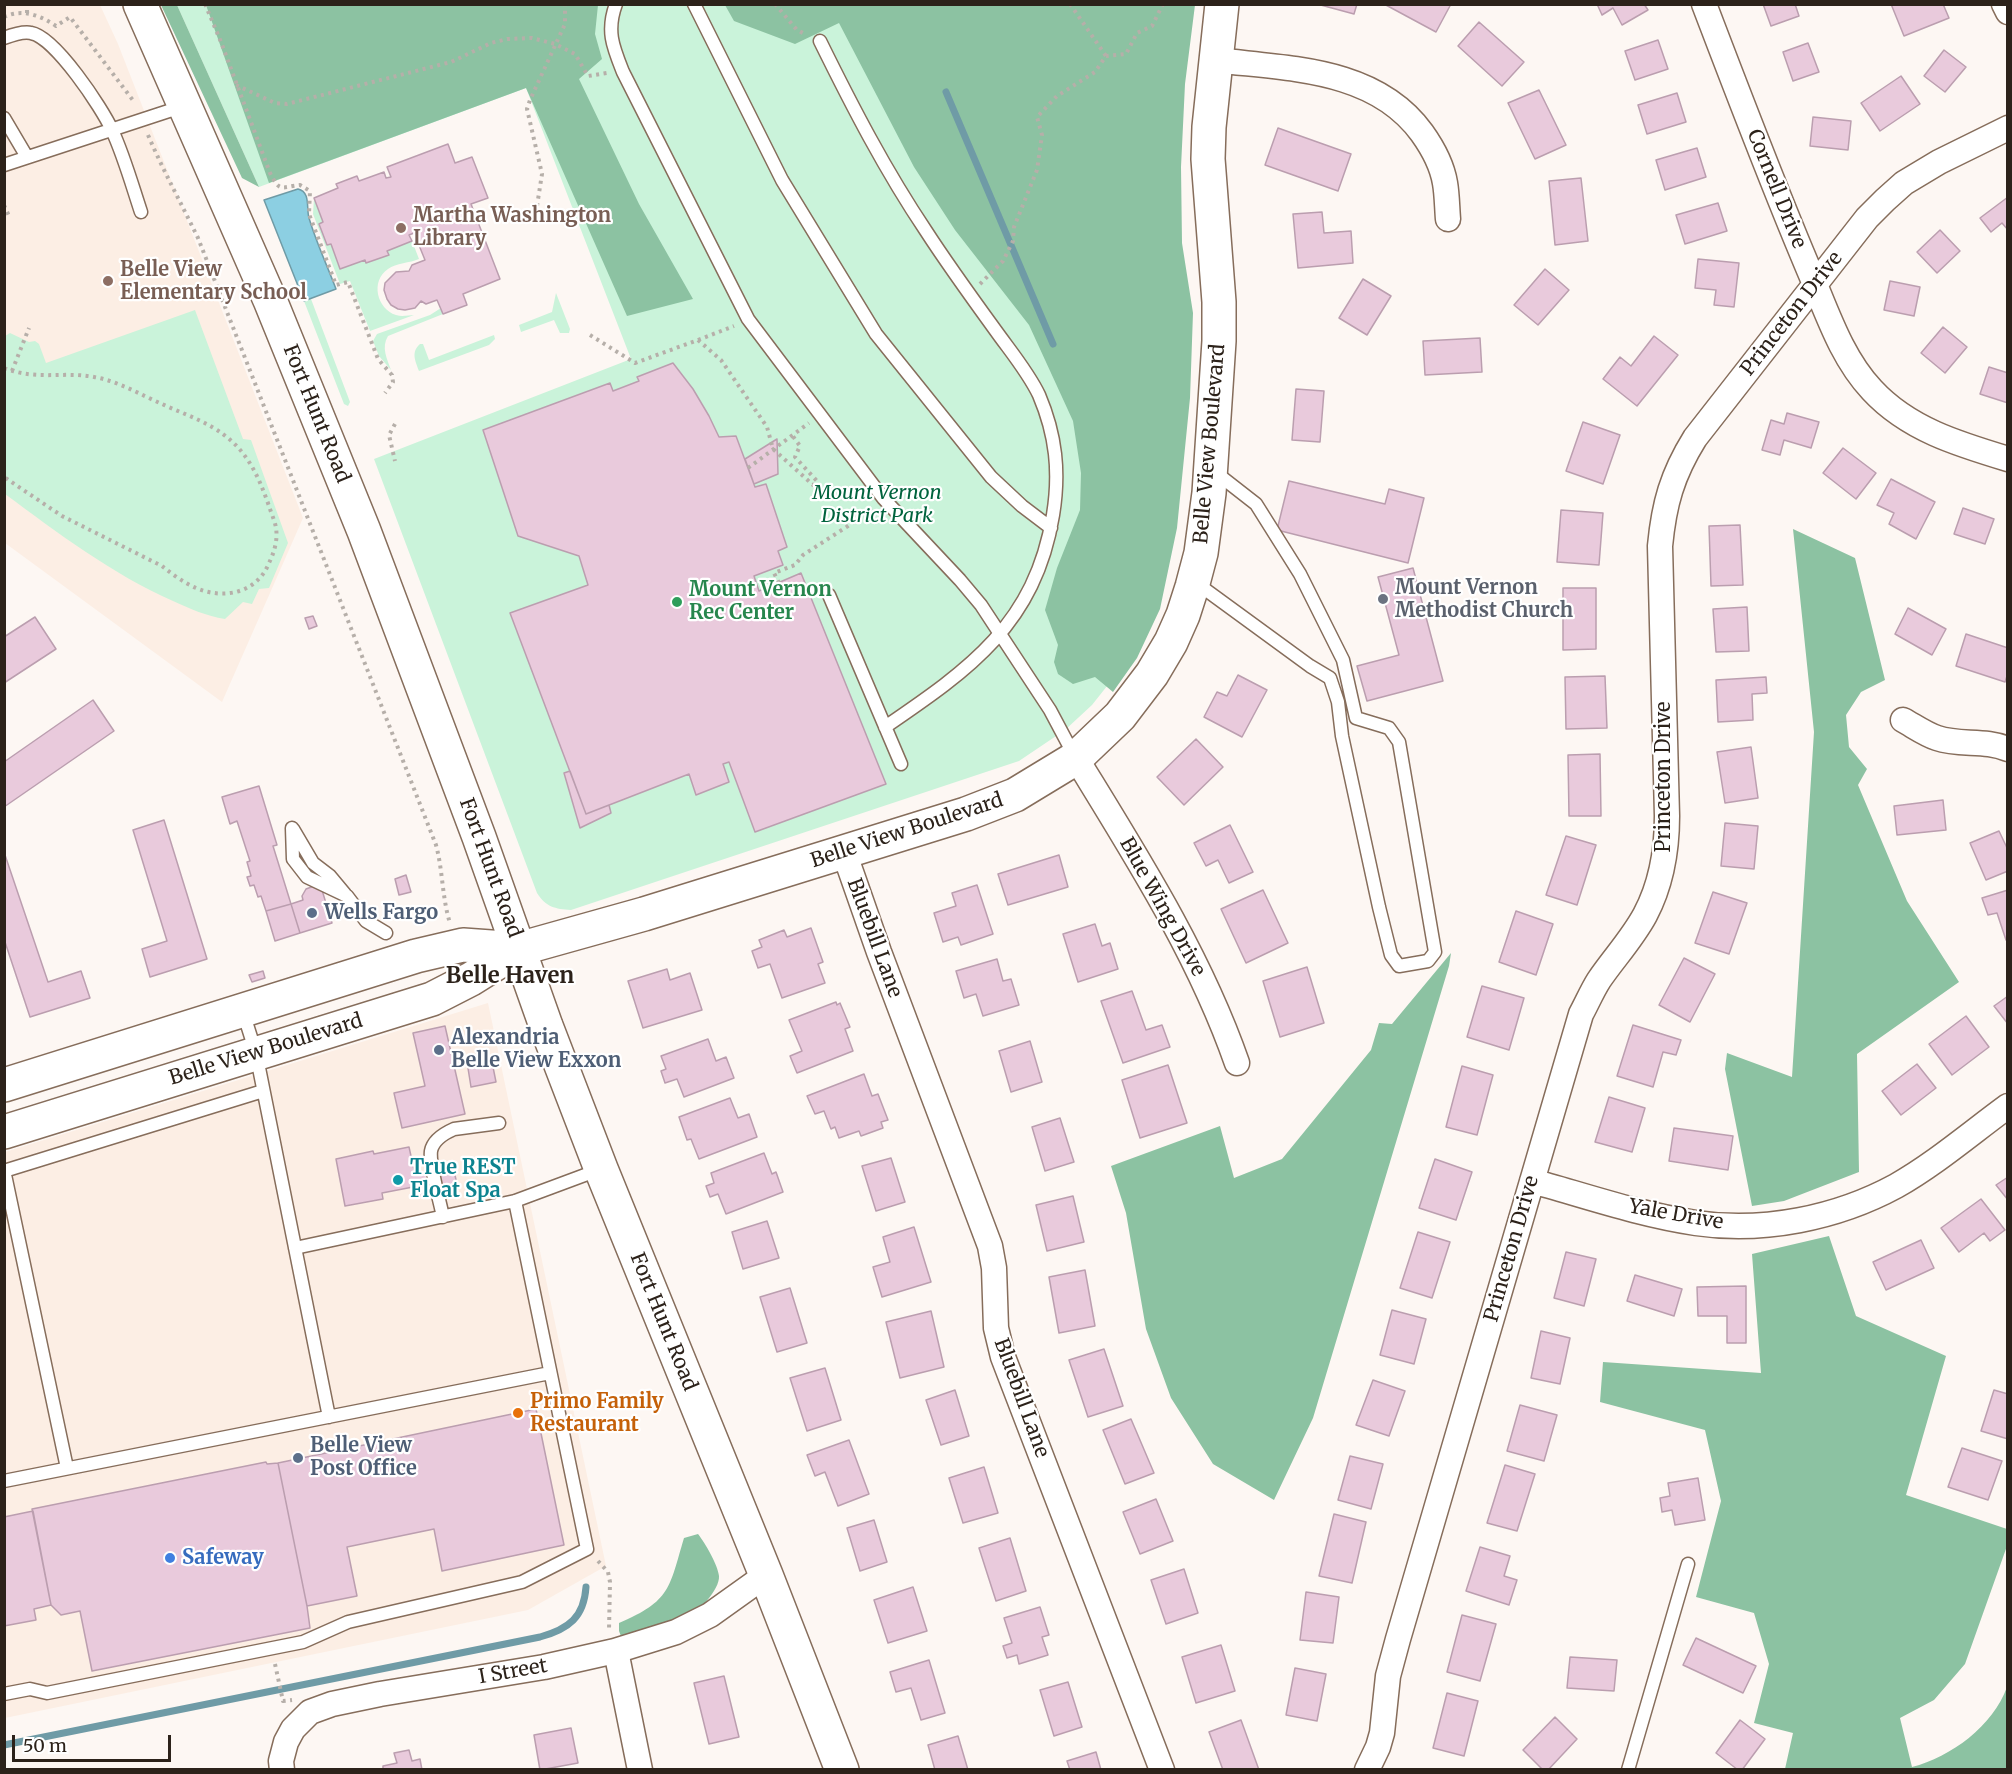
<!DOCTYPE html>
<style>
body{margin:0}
#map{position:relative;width:2012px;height:1774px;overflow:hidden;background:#fdf7f3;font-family:Merriweather,serif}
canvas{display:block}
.frame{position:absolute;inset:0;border:6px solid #2c221a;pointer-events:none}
.scale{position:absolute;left:12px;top:1735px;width:159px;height:27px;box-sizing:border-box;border:3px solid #2c221a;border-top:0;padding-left:8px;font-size:18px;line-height:21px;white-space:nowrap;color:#2c221a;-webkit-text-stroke:4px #fff;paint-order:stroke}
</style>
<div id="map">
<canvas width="2012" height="1774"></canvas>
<div class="frame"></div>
<div class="scale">50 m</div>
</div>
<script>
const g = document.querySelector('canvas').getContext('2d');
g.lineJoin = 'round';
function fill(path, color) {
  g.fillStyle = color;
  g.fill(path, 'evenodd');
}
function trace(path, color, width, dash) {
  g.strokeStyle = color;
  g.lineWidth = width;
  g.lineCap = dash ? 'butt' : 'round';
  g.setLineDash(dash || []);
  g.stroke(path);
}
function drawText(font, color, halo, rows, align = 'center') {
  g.font = font + ' Merriweather,serif';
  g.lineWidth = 4.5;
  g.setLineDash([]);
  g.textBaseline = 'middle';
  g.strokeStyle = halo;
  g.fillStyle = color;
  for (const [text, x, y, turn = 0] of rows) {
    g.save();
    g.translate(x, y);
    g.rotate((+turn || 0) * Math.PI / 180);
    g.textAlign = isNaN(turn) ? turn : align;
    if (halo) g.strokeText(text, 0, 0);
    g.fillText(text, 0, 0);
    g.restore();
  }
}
const built = new Path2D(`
 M4,5h96l18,39 185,474 -81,184 -217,-159z
 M488,1003l118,563 -78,44 -523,108v-566z`);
const green = new Path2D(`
 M177,5h1006l-68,671 -23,29 -27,25 -46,31 -448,149c-16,-1 -25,-3 -34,-17l-163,-434 257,-100 -105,-271 -267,99z
 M314,198l26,71 72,-28 7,18c-9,4 -23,4 -31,10 -18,12 -11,40 8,46 6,2 13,0 18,0l-44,16 -20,-50 -10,3 -27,-70z
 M556,293l14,36 -1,4h-9l-6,-13 -33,12 -2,-7 33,-13z
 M311,299l39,103 -2,4 -4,-2 -40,-103z
 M441,308l2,6 -55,22c-7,11 -1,23 3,34l-12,-14 -6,-15 4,-7 53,-19z
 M195,310l48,129 8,1 37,103 -19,45 -10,1 -7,15 -9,-2 -18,17c-19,-3 -34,-10 -52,-18 -61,-27 -115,-68 -168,-107v-158l5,-3 19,9 6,-1 4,3 7,19z
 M494,335l1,4 -6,6 -70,26c-4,-11 -8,-19 1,-27h3l6,16z`);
const forest = new Path2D(`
 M161,5h16l82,182 -17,-9z
 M206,5h392l-3,29 7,25 -23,20 60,125 54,95 -66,17 -101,-228 -257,95z
 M725,5h470l-10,79 -4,83 1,76 11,70 -3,85 -13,130 -17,81 -23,49 -24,34 -18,-15 -22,7 -15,-10 -4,-12 4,-17 -13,-35 12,-42 23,-58 1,-37 -8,-52 -44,-96 -74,-95 -41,-63 -75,-144 -44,21 -61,-23z
 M1793,529l62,29 30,122 -24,12 -15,23 3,32 18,22 -9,16 49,116 52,81 -102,72 2,118 -75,29 -32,5 -27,-137 2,-16 65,24 22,-345z
 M1451,953l-2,13 -136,452 -39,82 -61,-36 -42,-66 -25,-69 -20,-116 -15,-47 109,-40 14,52 48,-19 89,-109 8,-27 13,1z
 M1829,1236l27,80 90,40 -40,139 101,34v17l-42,118 -31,36 -34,18 12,49c39,-10 81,-41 95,-80v82h-222l8,-36 -39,-10 15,-59 -15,-51 -58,-16 25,-96 -16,-71 -105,-28 3,-40 158,11 -9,-119z
 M698,1534c7,9 20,31 21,42 1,14 -22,37 -34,44 -14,7 -46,14 -63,19l-3,-8v-8c52,-22 50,-35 65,-85z`);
const water = new Path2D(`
 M298,189c13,3 8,19 11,29 7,24 18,47 27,71l-32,12 -40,-101z`);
const stream = new Path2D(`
 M946,92l107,252
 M4,1745l536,-108c29,-8 44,-20 46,-50`);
const building = new Path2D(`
 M1317,4h40l-3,10z
 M1384,4h67l-15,28z
 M1597,4h47l4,6 -26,15 -9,-17 -11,7z
 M1763,4h32l4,12 -28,10z
 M1891,4h52l6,14 -45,18z
 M1479,22l45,40 -22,24 -44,-40z
 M1658,40l10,29 -33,11 -10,-29z
 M1808,43l11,29 -26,9 -10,-29z
 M1944,50l22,17 -21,25 -21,-16z
 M1901,76l19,28 -40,27 -19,-28z
 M1539,90l27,55 -31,14 -27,-56z
 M1677,93l9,29 -39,12 -9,-29z
 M1813,117l38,4 -3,29 -38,-4z
 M1278,128l73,26 -13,37 -73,-26z
 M448,144l7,19 17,-6 16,41 -17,6 29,75 -37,15 4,11 -24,9 -6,-14 -11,4 -5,-3 -6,7 -10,2 -7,-1 -7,-4 -4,-6 -3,-9 1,-7 11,-11 13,-1 3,-6 13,-5 -11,-27 -5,2 3,6 -25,10 2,4 -23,8 -1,-3 -25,9 -9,-25 -4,1 -8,-21 4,-2 -9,-24 24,-10 -2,-4 21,-8 2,5 25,-9 2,6 5,-1 -4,-10z
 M1697,148l9,29 -41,13 -9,-30z
 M1581,178l7,63 -33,4 -6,-64z
 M2008,197v33l-6,-7 -11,9 -11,-14z
 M1718,203l9,28 -42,13 -9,-29z
 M1322,212l2,21 27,-2 2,32 -55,5 -5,-54z
 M1940,230l20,21 -23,22 -20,-21z
 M1698,259l41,4 -5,44 -20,-2 2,-15 -21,-2z
 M1545,269l24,21 -31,35 -24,-20z
 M1363,279l28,17 -24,39 -28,-17z
 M1890,281l30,6 -6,29 -30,-6z
 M1943,327l24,20 -22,26 -24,-20z
 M1654,336l24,19 -41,51 -34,-27 17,-22 11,9z
 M1480,338l2,34 -57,3 -2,-34z
 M673,363l20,26 16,27 10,21 17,-1 19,51 11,-3 21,63 -9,4 5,14 -29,11 5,15 42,-18 85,211 -131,48 -26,-70 -6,2 6,18 -33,13 -7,-21 -103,40 -76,-201 78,-28 -9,-29 -61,-20 -35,-106 127,-47 3,8 26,-10 -2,-4z
 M1989,367l19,6v30l-28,-9z
 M1296,389l28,2 -4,51 -28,-2z
 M1787,413l32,9 -8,26 -27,-8 -4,15 -18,-5 9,-30 13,4z
 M1583,422l37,13 -17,49 -37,-13z
 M777,439l1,35 -24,10 -9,-25z
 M1843,448l33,25 -20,26 -33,-26z
 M1891,479l44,23 -19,37 -27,-15 5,-11 -17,-8z
 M1289,481l96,23 4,-15 35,9 -16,65 -131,-33z
 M1963,508l31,11 -9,25 -31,-10z
 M1561,510l42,3 -4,52 -42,-3z
 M1740,525l3,60 -32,1 -2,-60z
 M1413,568l30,113 -76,20 -10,-35 42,-11 -21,-78z
 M1563,588h33v61l-33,1z
 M1747,607l2,44 -33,1 -3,-43z
 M1908,608l38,21 -14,26 -37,-21z
 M313,616l4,10 -8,3 -4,-11z
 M35,617l21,32 -52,34v-46z
 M1966,634l42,14v25l-3,9 -49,-16z
 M1238,675l29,15 -25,47 -38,-20 13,-25 10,4z
 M1605,676l2,52 -41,1 -1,-52z
 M1766,677l1,16 -15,1 1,26 -35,2 -2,-42z
 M93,700l21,31 -110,76v-45z
 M1196,739l27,28 -39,38 -27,-28z
 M1751,747l7,51 -33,5 -8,-51z
 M1600,754l1,62h-32l-1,-61z
 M570,771l16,43 23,-9 2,8 -31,15 -16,-55z
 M259,786l18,59 -4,1 18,58 -25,7 -5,-15 -3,1 -4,-12 -4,1 -3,-9 4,-1 -4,-14 3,-1 -13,-40 -7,3 -8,-27z
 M1943,800l3,30 -49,5 -3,-29z
 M164,820l43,139 -57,18 -8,-28 25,-8 -34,-111z
 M1725,823l33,3 -4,43 -33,-3z
 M1230,825l23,47 -24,11 -11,-23 -12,6 -12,-23z
 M1999,831l9,19v21l-22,9 -16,-37z
 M1566,836l30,9 -19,60 -31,-10z
 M4,852l44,130 33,-11 9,27 -60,19 -26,-78z
 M1059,855l9,32 -60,18 -10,-31z
 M406,875l5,17 -12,3 -4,-16z
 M977,885l16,49 -32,11 -3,-8 -15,5 -9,-29 22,-7 -4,-13z
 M314,886l8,4 10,33 -32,10 -9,-29 12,-4 -1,-4 4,-7z
 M1263,890l25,53 -42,20 -25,-54z
 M2008,890v50h-2l-9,-27 -9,2 -6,-17z
 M1713,892l34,11 -18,51 -34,-11z
 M291,904l9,29 -25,8 -9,-30z
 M1516,911l37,13 -17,51 -37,-13z
 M1095,924l7,22 8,-3 8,26 -40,13 -15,-48z
 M811,928l12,34 -5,2 7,19 -43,15 -12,-34 -12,4 -6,-17 10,-4 -3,-7 25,-10 3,7z
 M1684,958l31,16 -25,48 -31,-17z
 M997,959l6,22 8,-2 8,26 -36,11 -7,-22 -12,4 -8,-27z
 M1307,967l17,56 -44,14 -17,-56z
 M667,969l3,11 20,-7 12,37 -59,18 -15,-47z
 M263,971l2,7 -13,4 -3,-7z
 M1482,986l42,12 -15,52 -42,-13z
 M1132,991l14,39 16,-5 8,22 -47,16 -22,-62z
 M2008,996v28l-14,-18z
 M836,1002l1,3 3,-2 10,24 -5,2 8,22 -56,22 -7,-17 12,-5 -13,-31z
 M1966,1016l23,31 -37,28 -23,-31z
 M1633,1025l48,15 -5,15 -13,-3 -10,35 -36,-11z
 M445,1026l20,88 -63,14 -8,-35 31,-7 -12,-53z
 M708,1039l8,22 10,-4 8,21 -50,19 -7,-18 -12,4 -4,-12 5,-2 -5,-13z
 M1030,1041l12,41 -31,10 -12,-41z
 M491,1057l5,25 -25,5 -4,-25z
 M1917,1064l19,24 -35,27 -19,-24z
 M1168,1065l19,58 -47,15 -18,-58z
 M1462,1066l31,9 -16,60 -31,-8z
 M864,1074l8,22 6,-2 10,26 -7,2 2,6 -22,8 -2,-5 -20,7 -4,-11 -4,2 -7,-18 -9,3 -8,-18z
 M1609,1097l36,11 -13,44 -37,-10z
 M730,1098l8,20 11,-4 8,23 -58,22 -8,-20 -4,1 -8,-23z
 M1060,1118l14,44 -29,9 -13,-44z
 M1674,1128l59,8 -5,34 -59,-9z
 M409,1147l6,27 38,-8 5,23 -43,8 -2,-10 -31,6 1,6 -38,7 -9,-47 37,-8 1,3z
 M764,1153l8,21 4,-2 7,20 -57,22 -8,-20 -8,3 -4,-11 8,-3 -3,-10z
 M891,1158l14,44 -29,9 -14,-45z
 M1435,1159l37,13 -16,48 -37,-12z
 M2008,1177v23l-12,-15z
 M1073,1196l11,46 -37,9 -11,-46z
 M1981,1199l24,31 -15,11 -6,-8 -25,19 -18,-24z
 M767,1221l12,37 -36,11 -11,-37z
 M914,1227l17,55 -49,15 -9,-30 17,-5 -7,-25z
 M1418,1232l32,10 -18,56 -32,-10z
 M1921,1240l13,28 -48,22 -13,-28z
 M1566,1252l30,7 -12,47 -30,-8z
 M1085,1270l10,56 -36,7 -10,-56z
 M1635,1275l47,14 -8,27 -47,-15z
 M1746,1286v57h-19v-27h-29l-1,-29z
 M790,1288l17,55 -30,9 -17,-55z
 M1392,1310l34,9 -12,45 -34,-9z
 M931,1311l13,56 -44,11 -14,-56z
 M1541,1331l29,7 -10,46 -29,-6z
 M1104,1349l19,57 -35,11 -19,-57z
 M825,1368l16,52 -34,11 -17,-53z
 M1373,1380l32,11 -16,45 -33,-11z
 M955,1390l14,46 -28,9 -15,-45z
 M1994,1390l14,4v45l-27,-8z
 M1520,1405l37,10 -13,46 -37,-10z
 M536,1409l28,136 -122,26 -8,-42 -87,18 10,49 -50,10 -29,-143z
 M1131,1419l23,54 -29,11 -22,-54z
 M849,1440l20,54 -31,12 -13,-34 -10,4 -8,-21z
 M1962,1448l40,13 -14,39 -40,-13z
 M1350,1456l33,8 -12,45 -33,-9z
 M266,1462l1,2 11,-1 29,143 3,22 -218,43 -12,-60 -19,4 -10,-10 -19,-96z
 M1505,1465l30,9 -18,57 -30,-8z
 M984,1467l14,46 -35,10 -14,-45z
 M1698,1478l7,42 -30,5 -3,-15 -10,2 -2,-14 10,-2 -2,-13z
 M1156,1499l17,42 -33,13 -17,-42z
 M33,1511l18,94 -17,4 2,11 -32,6v-109z
 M1334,1514l32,8 -14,61 -33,-7z
 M874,1520l13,42 -27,9 -13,-43z
 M1010,1538l16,53 -30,10 -17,-53z
 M1480,1547l30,9 -6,20 13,4 -8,25 -43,-14z
 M1184,1569l14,44 -32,11 -15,-44z
 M913,1587l14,44 -39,12 -14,-43z
 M1306,1592l33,5 -6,46 -33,-3z
 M1040,1607l9,28 -7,2 6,18 -29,9 -2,-9 -10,3 -4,-12 9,-3 -8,-25z
 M1462,1615l34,9 -16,57 -33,-9z
 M1696,1638l60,28 -13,27 -60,-28z
 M1221,1645l14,46 -39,12 -14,-46z
 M1570,1657l47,3 -3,31 -47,-3z
 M929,1660l16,53 -24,7 -10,-32 -15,4 -6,-20z
 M1295,1668l31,6 -9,47 -31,-6z
 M724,1676l15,61 -30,7 -15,-61z
 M1068,1682l14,45 -28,9 -14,-46z
 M1447,1693l31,8 -14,55 -31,-8z
 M1555,1717l22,22 -29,31h-5l-20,-20z
 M1241,1720l18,50h-36l-14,-38z
 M1740,1720l25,19 -23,31h-4l-22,-17z
 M571,1728l7,35 -38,7 -6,-35z
 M958,1736l10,34h-33l-7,-25z
 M409,1750l3,11 8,-2 2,11h-39v-4l14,-3 -3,-10z
 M1096,1752l5,18h-31l-3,-9z`);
const path = new Path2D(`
 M205,4l16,38 49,131c10,20 11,14 30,12l10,6 -1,23 27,71 12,-3 30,77 14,16 1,7 -8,11
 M775,4l22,26 8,4
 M1070,4l36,52
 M27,13v-9
 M4,17c19,-9 37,-1 52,9l14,-9 65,86
 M236,85l39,18 12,1 164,-42 40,-19 16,-4 25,-1 23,6 20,10 13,22 19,-3
 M148,135c15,35 33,68 50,103l238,607c7,26 6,53 14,78
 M4,205l5,11
 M537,206l5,-32 -15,-65 3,-9 35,-76v-20
 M980,284l23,-23 10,-20 1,-14 23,-57 5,-35 -5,-18 20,-21 38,-24 11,-16 20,-2 11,-21 15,-7 11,-22
 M590,335l45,28 63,-23 23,20 46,67 6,22 40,36 4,-4 -22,-24 5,-11 -8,-11
 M698,340l36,-14
 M4,368c34,13 58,3 90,9 24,4 47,18 68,27 17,8 35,14 50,23 33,19 45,45 57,79 2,7 6,15 7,22 2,12 -2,25 -7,35 -12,30 -45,37 -73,25 -12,-5 -24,-14 -34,-22l-100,-50 -58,-39
 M12,371l17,-43
 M395,424l-6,11 6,26
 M748,468l61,-45
 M779,583l-5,-10 21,-8 8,-10 45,-29 23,-18
 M598,1561l10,11 2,10 -1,48
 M275,1664l8,37 9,-1`);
const lane = new Path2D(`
 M616,4c-10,27 -3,43 7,68l125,247 135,179 77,82 21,25 69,105 25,47
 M694,4l88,176 94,154 115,143 31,29 29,22
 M4,38c8,-3 19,-7 27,-5 24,4 71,75 81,97 12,26 20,55 29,82
 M820,41c32,65 65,129 106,190 22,34 46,67 70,100 15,21 32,41 43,64 17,40 21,77 14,120 -18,109 -83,154 -168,212
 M4,118l23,39
 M4,165l180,-59
 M1195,582l115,84 20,12 8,24 4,34 37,171 12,48 8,11 29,-5 7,-9 -36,-210 -10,-14 -33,-10 -13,-58 -43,-86 -44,-70 -41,-32
 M829,595l72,169
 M292,828l1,31 14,18 40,19 19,25 20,12
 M293,829l20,34 17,13 15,18
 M243,1012l13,41 73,364
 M4,1170l63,298
 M4,1171l259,-80
 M443,1217c-3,-16 -14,-52 -12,-66 2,-11 14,-18 23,-22l45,-6
 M295,1248l220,-47 86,-32
 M4,1481l546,-108
 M4,1694l26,-5 17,4 256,-51 45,-20 174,-40 65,-33 -72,-348
 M1628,1770l60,-206`);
const street = new Path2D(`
 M1704,4c34,89 68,179 105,266 18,42 32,87 63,120 36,39 86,54 136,69
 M2004,4l4,8
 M1216,60c73,9 159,8 206,73 10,14 20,32 23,50 2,11 2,24 3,36
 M1903,720c11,6 22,14 34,18 23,8 48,1 71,11
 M1076,758c60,98 123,196 161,305
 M844,852l35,100 111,294 4,22 2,60 7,29 159,413
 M1532,1181c54,15 109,34 164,42 67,10 141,-5 200,-37 39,-22 75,-53 112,-80
 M616,1651l24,119
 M282,1770l-1,-9 5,-19 7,-13 17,-17 22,-8 48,-10 164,-27 71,-16 61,-19 34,-17 56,-40
 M1367,1770l11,-23 4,-14 6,-57 10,-37 183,-625c6,-11 11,-23 18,-34 15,-22 33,-41 46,-65 16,-30 22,-65 22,-99l-7,-270c4,-42 12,-71 35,-108l172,-220 18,-18 19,-17 35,-21 69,-34`);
const secondary = new Path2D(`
 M140,4l130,296 94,231 115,306 67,189 55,143 165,406 76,195
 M4,1085l412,-129 47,-11 56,4
 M4,1132l428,-133 39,-20 48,-30 125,-35 322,-100 49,-19 61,-37 44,-42 32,-42 19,-32 12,-27 9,-28 9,-34 8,-60 10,-152v-39l-11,-143 1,-32 13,-123`);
const markers = [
 [401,228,6,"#8d6e63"],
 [108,281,6,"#8d6e63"],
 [1383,599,6,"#6b7280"],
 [677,602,6,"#2e9e5b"],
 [312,913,6,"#5c6f8a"],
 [439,1050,6,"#5c6f8a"],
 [398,1180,6,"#0f9aa8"],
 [518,1413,6,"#e8710a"],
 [298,1458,6,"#5c6f8a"],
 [170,1558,6,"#3f7fe0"]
];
const streetNames = [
 ["Cornell Drive",1776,189,68],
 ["Princeton Drive",1792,314,-52],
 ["Fort Hunt Road",316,414,68],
 ["Belle View Boulevard",1210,444,-85],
 ["Princeton Drive",1664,777,-90],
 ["Belle View Boulevard",907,831,-18],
 ["Fort Hunt Road",490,868,70],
 ["Blue Wing Drive",1162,907,61],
 ["Bluebill Lane",874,938,70],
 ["Belle View Boulevard",266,1050,-17],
 ["Yale Drive",1676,1215,10],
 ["Princeton Drive",1512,1249,-74],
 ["Fort Hunt Road",663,1322,68],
 ["Bluebill Lane",1021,1398,70],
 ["I Street",513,1672,-10]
];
const educationNames = [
 ["Martha Washington",413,216],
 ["Library",413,239],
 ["Belle View",120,270],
 ["Elementary School",120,293]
];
const parkNames = [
 ["Mount Vernon",877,493],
 ["District Park",877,516]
];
const worshipNames = [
 ["Mount Vernon",1395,588],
 ["Methodist Church",1395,611]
];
const leisureNames = [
 ["Mount Vernon",689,590],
 ["Rec Center",689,613]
];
const serviceNames = [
 ["Wells Fargo",324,913],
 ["Alexandria",451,1038],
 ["Belle View Exxon",451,1061],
 ["Belle View",310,1446],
 ["Post Office",310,1469]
];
const cultureNames = [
 ["True REST",410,1168],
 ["Float Spa",410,1191]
];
const foodNames = [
 ["Primo Family",530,1402],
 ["Restaurant",530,1425]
];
const shopNames = [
 ["Safeway",182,1558]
];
const quarterNames = [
 ["Belle Haven",510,977]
];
fill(built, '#fceee4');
fill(green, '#caf3da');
fill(forest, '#8cc2a2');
fill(water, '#8ccfe2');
trace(water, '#6f9ba6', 1.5);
trace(stream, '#6f9ba6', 7);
fill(building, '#e9cadc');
trace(building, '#bb9eaf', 1.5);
trace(lane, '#866d5b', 15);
trace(street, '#866d5b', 27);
trace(secondary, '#866d5b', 36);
trace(path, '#b6afa9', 4, [3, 4.5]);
trace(lane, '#fff', 12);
trace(street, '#fff', 24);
trace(secondary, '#fff', 33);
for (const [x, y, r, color] of markers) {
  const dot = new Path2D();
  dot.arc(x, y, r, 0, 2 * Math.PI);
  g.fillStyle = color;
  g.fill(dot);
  trace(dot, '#fff', 2);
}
drawText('20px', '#2c221a', '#fff', streetNames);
drawText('bold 20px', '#785e54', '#fff', educationNames, 'left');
drawText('italic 20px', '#00633d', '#fff', parkNames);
drawText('bold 20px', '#5b616d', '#fff', worshipNames, 'left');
drawText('bold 20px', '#27864d', '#fff', leisureNames, 'left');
drawText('bold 20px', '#4e5e75', '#fff', serviceNames, 'left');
drawText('bold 20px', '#0d838f', '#fff', cultureNames, 'left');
drawText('bold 20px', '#c56008', '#fff', foodNames, 'left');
drawText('bold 20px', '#366cbe', '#fff', shopNames, 'left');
drawText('bold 22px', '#2c221a', '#fff', quarterNames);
</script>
